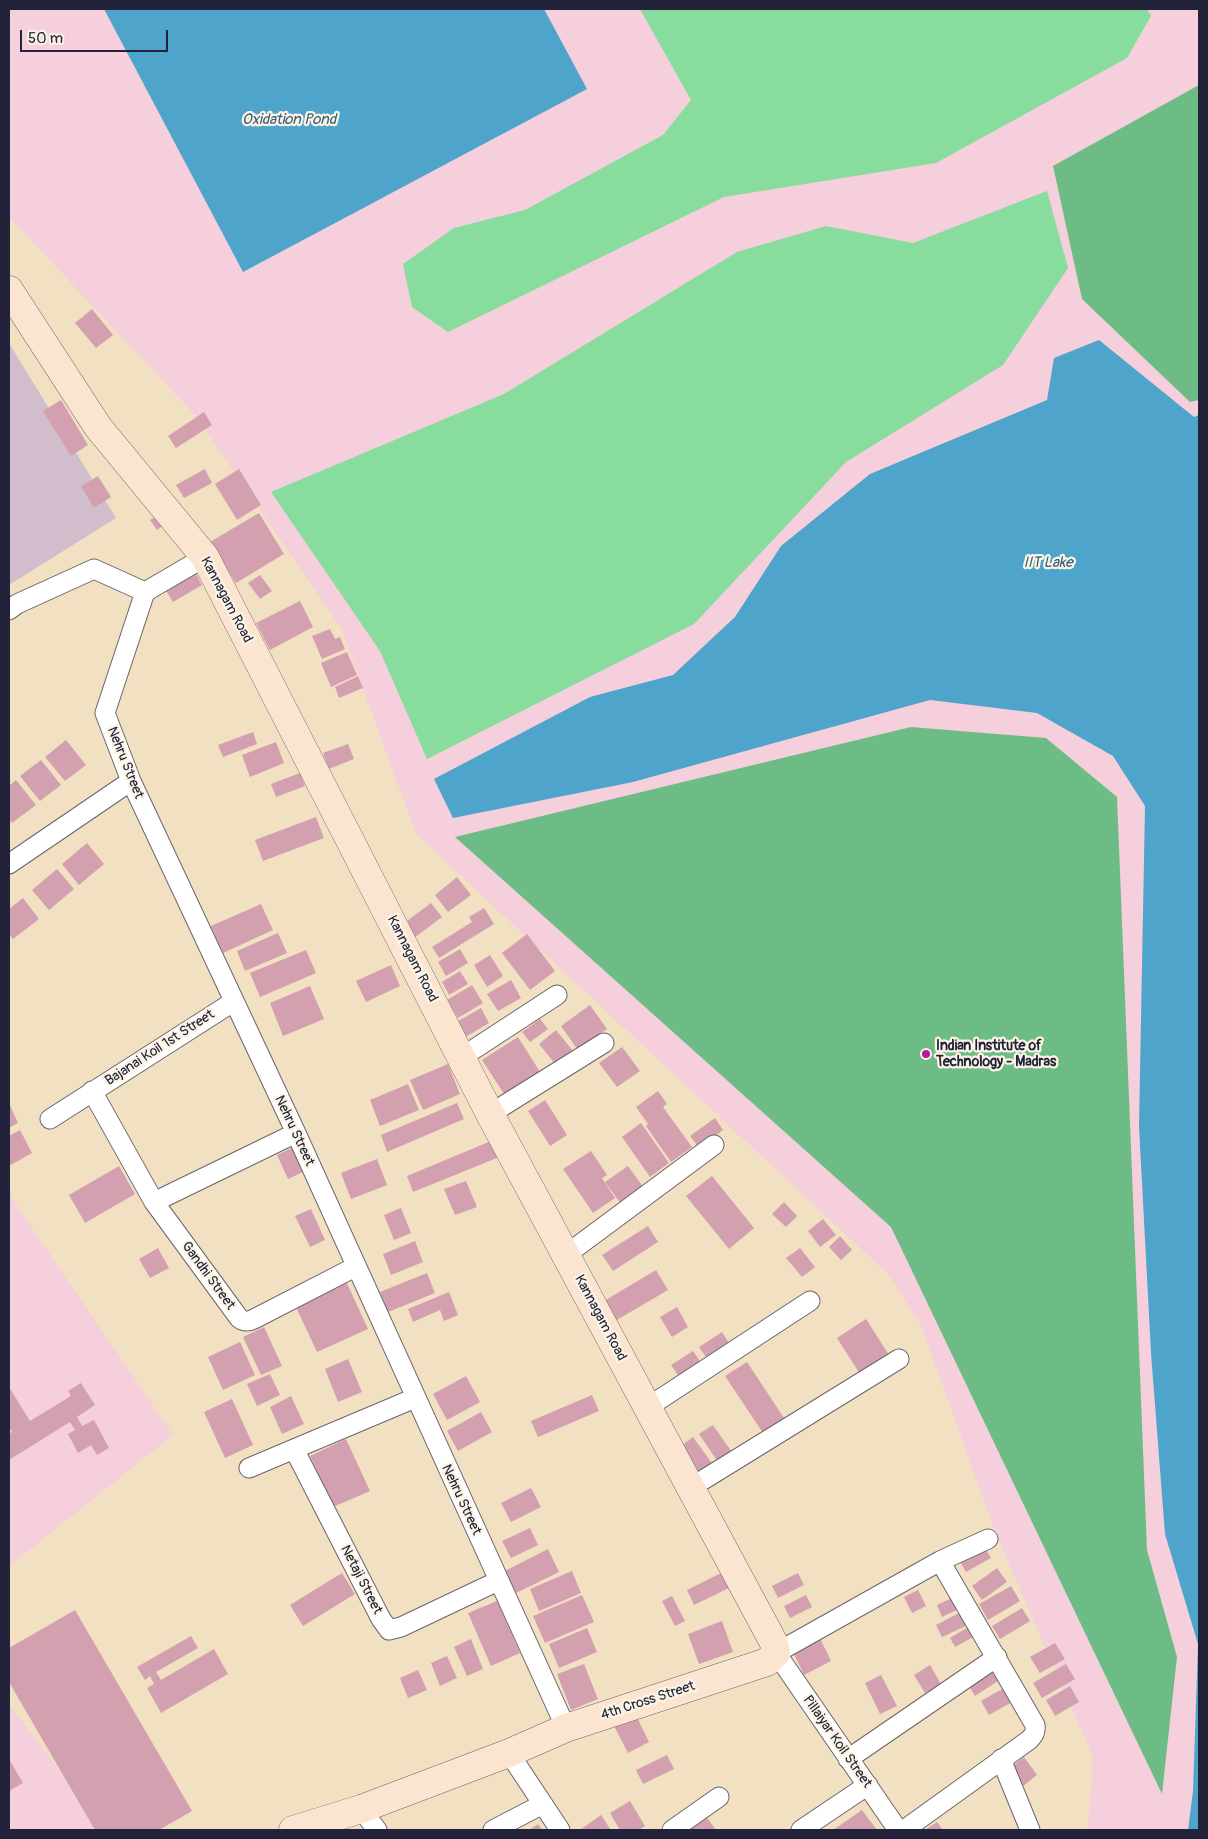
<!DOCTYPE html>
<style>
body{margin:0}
#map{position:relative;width:1208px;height:1839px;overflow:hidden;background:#f2e0c2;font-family:Pangolin,sans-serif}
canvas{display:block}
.frame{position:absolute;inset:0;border:10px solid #22223b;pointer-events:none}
.scale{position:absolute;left:20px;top:30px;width:148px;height:22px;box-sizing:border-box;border:2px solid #22223b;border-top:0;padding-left:6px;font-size:15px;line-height:18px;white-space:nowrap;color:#22223b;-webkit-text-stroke:4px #fcf5e5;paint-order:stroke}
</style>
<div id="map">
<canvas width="1208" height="1839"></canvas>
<div class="frame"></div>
<div class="scale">50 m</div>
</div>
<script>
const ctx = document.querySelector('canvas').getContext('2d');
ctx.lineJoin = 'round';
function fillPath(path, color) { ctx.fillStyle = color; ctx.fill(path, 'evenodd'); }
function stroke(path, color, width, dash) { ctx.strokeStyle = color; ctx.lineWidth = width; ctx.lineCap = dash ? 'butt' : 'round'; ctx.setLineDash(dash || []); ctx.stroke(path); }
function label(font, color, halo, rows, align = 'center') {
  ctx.font = font + ' Pangolin,sans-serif'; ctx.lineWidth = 4.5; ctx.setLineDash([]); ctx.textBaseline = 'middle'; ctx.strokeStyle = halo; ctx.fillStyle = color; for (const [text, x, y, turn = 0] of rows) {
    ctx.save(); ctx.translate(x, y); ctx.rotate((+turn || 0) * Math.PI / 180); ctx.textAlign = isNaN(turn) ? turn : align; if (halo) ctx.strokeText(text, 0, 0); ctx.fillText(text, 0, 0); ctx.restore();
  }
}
fillPath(new Path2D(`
 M 9,9 L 1199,9 L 1199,1830 L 1088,1830 L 1093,1757 L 995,1532 L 922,1327 L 888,1274 L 416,834 L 341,628 L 196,416 L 9,217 Z
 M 9,1194 L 173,1435 L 9,1566 Z
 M 9,1704 L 105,1830 L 9,1830 Z`), '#f5cfdb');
fillPath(new Path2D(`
 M 9,343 L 116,518 L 9,585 Z`), '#d1bdcc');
fillPath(new Path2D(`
 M 640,9 L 1147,9 L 1151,16 L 1127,58 L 936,163 L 724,197 L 448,332 L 412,307 L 403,264 L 454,228 L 525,210 L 663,135 L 691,100 Z
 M 1047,191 L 1068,268 L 1003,365 L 846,462 L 694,624 L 427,759 L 380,651 L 271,492 L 504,394 L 737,252 L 826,226 L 913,243 Z`), '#87dc9e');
fillPath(new Path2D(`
 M 1199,85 L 1199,400 L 1190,402 L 1082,299 L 1053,166 Z
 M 911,727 L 1046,738 L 1117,797 L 1147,1550 L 1177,1657 L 1162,1794 L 891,1227 L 455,837 Z`), '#6dbc85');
fillPath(new Path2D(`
 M 104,9 L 544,9 L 587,89 L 243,272 Z
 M 1099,340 L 1194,417 L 1199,415 L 1199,1830 L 1188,1830 L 1193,1791 L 1198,1644 L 1165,1534 L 1151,1353 L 1139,1126 L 1145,806 L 1113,756 L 1037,713 L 930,700 L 633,782 L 453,818 L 434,779 L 590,697 L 673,675 L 735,617 L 781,546 L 870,474 L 1047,400 L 1054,358 Z`), '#4ea4ca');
fillPath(new Path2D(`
 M 92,309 L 113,335 L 96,348 L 75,323 Z
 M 61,400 L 88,445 L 71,456 L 43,411 Z
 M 204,412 L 212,425 L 176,448 L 168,436 Z
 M 205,469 L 212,483 L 184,498 L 176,485 Z
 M 239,469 L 261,505 L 237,520 L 215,484 Z
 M 98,476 L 111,497 L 94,508 L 81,486 Z
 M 165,510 L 172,519 L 157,530 L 150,520 Z
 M 259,513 L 284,554 L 236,583 L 210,542 Z
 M 195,572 L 202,585 L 173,602 L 165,589 Z
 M 260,575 L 272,591 L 260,599 L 248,583 Z
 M 300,601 L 313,627 L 270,650 L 256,623 Z
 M 330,629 L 335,639 L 340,637 L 345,649 L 322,659 L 312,636 Z
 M 347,652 L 357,675 L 331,687 L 321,663 Z
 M 358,676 L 363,688 L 339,698 L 335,687 Z
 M 253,732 L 257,744 L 223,757 L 218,745 Z
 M 66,740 L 86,765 L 65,781 L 45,757 Z
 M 276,742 L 284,763 L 250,777 L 242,755 Z
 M 348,744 L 354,759 L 329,769 L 323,753 Z
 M 41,760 L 61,785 L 40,801 L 20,776 Z
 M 300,773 L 305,786 L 276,797 L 271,784 Z
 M 16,780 L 36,805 L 12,823 L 9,819 L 9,786 Z
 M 316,817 L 324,838 L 263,861 L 255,840 Z
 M 87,843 L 104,864 L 79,885 L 62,864 Z
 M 57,869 L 74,889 L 49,910 L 32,890 Z
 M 457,877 L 471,895 L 448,912 L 435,895 Z
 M 23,898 L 39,919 L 13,939 L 9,934 L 9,909 Z
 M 431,903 L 442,917 L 414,938 L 403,924 Z
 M 261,904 L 273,930 L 223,953 L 211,926 Z
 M 484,908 L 494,924 L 439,958 L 432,947 L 472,922 L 469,917 Z
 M 278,933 L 287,953 L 245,971 L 237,951 Z
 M 527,934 L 555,971 L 530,990 L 502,953 Z
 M 460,949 L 468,963 L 446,976 L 438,962 Z
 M 306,950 L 316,973 L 260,997 L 250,973 Z
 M 490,955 L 503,976 L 487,987 L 474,965 Z
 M 391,965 L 400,986 L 366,1002 L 356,981 Z
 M 460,971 L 468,984 L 449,995 L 442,982 Z
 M 511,980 L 521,998 L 498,1011 L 487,994 Z
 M 472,985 L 483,1003 L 458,1018 L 447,1000 Z
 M 310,986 L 324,1019 L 283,1036 L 270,1003 Z
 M 590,1005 L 607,1029 L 578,1050 L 561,1026 Z
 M 481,1008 L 489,1023 L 462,1039 L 453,1024 Z
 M 540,1019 L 548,1029 L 530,1042 L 522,1032 Z
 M 556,1030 L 573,1051 L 556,1065 L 539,1044 Z
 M 518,1037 L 542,1075 L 506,1097 L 482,1060 Z
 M 622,1047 L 640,1071 L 617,1087 L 599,1063 Z
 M 448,1064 L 460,1094 L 423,1110 L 410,1080 Z
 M 408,1084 L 419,1110 L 380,1126 L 370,1100 Z
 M 658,1091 L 667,1104 L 663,1107 L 692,1147 L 671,1162 L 646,1126 L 648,1124 L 636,1107 Z
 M 545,1100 L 567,1135 L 550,1146 L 528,1111 Z
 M 9,1103 L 18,1123 L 9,1128 Z
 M 457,1103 L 464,1119 L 387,1152 L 381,1135 Z
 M 715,1118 L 723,1130 L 699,1148 L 690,1136 Z
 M 641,1123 L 669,1163 L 650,1177 L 622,1137 Z
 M 20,1130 L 32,1153 L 9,1166 L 9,1136 Z
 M 491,1141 L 497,1158 L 413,1192 L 407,1176 Z
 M 296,1146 L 307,1170 L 288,1179 L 277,1155 Z
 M 591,1151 L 607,1175 L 602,1178 L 615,1198 L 593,1213 L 563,1169 Z
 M 377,1159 L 387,1185 L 351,1199 L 341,1173 Z
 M 119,1166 L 135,1194 L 85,1223 L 69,1195 Z
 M 628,1166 L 644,1188 L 621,1204 L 605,1182 Z
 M 712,1176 L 754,1228 L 729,1249 L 686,1196 Z
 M 466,1181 L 477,1207 L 455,1215 L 444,1189 Z
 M 784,1202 L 797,1216 L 786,1227 L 772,1214 Z
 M 401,1208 L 411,1233 L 394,1240 L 384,1215 Z
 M 311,1209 L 325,1240 L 310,1247 L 295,1216 Z
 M 823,1219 L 836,1235 L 820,1247 L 808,1231 Z
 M 648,1226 L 658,1242 L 613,1271 L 602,1255 Z
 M 840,1236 L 852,1250 L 841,1260 L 829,1247 Z
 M 415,1241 L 423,1262 L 391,1275 L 383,1254 Z
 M 158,1248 L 169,1268 L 150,1278 L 139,1259 Z
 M 800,1248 L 815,1267 L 802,1277 L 786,1258 Z
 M 656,1270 L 668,1290 L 615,1321 L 604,1301 Z
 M 427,1273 L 435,1293 L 388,1312 L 380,1292 Z
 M 346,1281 L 368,1329 L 317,1352 L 295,1305 Z
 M 449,1292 L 458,1315 L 444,1321 L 440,1310 L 413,1322 L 408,1309 Z
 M 677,1307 L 688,1327 L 672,1337 L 660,1317 Z
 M 866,1319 L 889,1355 L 860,1374 L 837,1338 Z
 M 264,1327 L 282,1366 L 261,1375 L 243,1337 Z
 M 722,1332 L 732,1348 L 710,1363 L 699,1347 Z
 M 240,1342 L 255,1375 L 223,1390 L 208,1357 Z
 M 693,1351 L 704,1367 L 682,1381 L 671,1365 Z
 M 348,1359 L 362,1392 L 338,1402 L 325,1369 Z
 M 747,1362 L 784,1418 L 763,1433 L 725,1376 Z
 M 270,1374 L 280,1395 L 257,1406 L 247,1384 Z
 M 466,1376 L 480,1402 L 447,1420 L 433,1394 Z
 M 81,1383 L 95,1405 L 77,1417 L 82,1426 L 94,1420 L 109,1448 L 97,1455 L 91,1445 L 78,1453 L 68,1434 L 75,1430 L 70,1422 L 9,1460 L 9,1434 L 12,1432 L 9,1427 L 9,1387 L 30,1421 L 71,1396 L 68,1391 Z
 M 592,1395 L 599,1411 L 538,1437 L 531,1421 Z
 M 291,1396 L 304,1424 L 282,1434 L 270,1407 Z
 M 232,1399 L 253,1445 L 225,1458 L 204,1412 Z
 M 481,1412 L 492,1432 L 458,1451 L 447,1431 Z
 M 713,1425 L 734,1455 L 720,1465 L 699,1434 Z
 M 693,1437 L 714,1466 L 701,1475 L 681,1446 Z
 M 346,1439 L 370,1491 L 333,1507 L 310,1456 Z
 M 531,1488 L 541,1507 L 511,1522 L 501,1503 Z
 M 530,1528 L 538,1545 L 511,1558 L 502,1541 Z
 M 984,1546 L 991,1558 L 966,1572 L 959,1560 Z
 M 548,1549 L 559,1572 L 516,1593 L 505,1571 Z
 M 997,1568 L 1007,1582 L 982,1600 L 972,1586 Z
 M 572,1571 L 581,1593 L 539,1611 L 530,1589 Z
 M 342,1573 L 355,1594 L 303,1626 L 290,1605 Z
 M 721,1573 L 729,1588 L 694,1605 L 687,1590 Z
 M 798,1573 L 804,1585 L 778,1598 L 772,1586 Z
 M 1011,1586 L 1020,1601 L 988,1620 L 979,1604 Z
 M 918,1590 L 926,1606 L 912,1613 L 904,1597 Z
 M 582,1595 L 594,1622 L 545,1643 L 533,1616 Z
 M 806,1595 L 812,1607 L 790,1618 L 784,1606 Z
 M 958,1595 L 963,1607 L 942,1617 L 937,1605 Z
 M 672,1596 L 685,1621 L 675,1626 L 662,1601 Z
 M 497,1601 L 520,1653 L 491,1666 L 468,1613 Z
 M 1022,1608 L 1030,1621 L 1000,1639 L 992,1626 Z
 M 75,1610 L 192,1811 L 159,1830 L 95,1830 L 9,1682 L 9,1648 Z
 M 963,1611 L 970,1624 L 942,1637 L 936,1625 Z
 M 722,1621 L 733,1652 L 699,1664 L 688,1634 Z
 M 970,1626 L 975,1636 L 955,1647 L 950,1638 Z
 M 587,1628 L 597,1652 L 559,1668 L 549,1644 Z
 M 191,1636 L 198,1648 L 156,1672 L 161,1680 L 214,1649 L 228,1674 L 161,1713 L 147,1688 L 154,1684 L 150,1676 L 145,1680 L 137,1667 Z
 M 819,1636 L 831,1661 L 804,1675 L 792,1650 Z
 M 471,1639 L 483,1669 L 467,1676 L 454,1647 Z
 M 1055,1643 L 1065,1659 L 1040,1673 L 1030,1657 Z
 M 447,1656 L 457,1678 L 440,1686 L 431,1663 Z
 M 584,1664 L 598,1699 L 571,1710 L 557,1674 Z
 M 1066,1664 L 1075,1679 L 1042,1698 L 1033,1683 Z
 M 930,1665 L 941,1684 L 925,1693 L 914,1675 Z
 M 988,1665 L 998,1681 L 975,1696 L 965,1680 Z
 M 418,1670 L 427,1690 L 408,1698 L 400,1678 Z
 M 881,1675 L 897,1706 L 880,1714 L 865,1683 Z
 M 1070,1686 L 1079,1702 L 1055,1716 L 1046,1700 Z
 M 1004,1688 L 1012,1702 L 989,1715 L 981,1701 Z
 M 633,1709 L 649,1742 L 628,1753 L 611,1720 Z
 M 667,1755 L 674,1769 L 643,1784 L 636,1770 Z
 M 1024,1757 L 1037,1775 L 1023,1786 L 1010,1768 Z
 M 9,1759 L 23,1783 L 9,1791 Z
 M 630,1801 L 645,1826 L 639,1830 L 620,1830 L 610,1813 Z
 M 862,1810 L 877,1830 L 833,1830 Z
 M 601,1815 L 611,1830 L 580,1830 Z
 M 705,1815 L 716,1830 L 683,1830 Z
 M 937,1822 L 943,1830 L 925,1830 Z
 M 538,1824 L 542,1830 L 529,1830 Z`), '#d3a0b0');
const street = new Path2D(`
 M 205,557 L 145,592 L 105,713 L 131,781 L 296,1133 L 566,1728
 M 9,610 L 17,604 L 94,569 L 145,592
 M 9,864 L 131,781
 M 462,1057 L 557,995
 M 92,1091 L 154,1202 L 239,1318 C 244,1322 248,1322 254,1319 L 355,1267
 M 490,1114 L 604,1043
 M 50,1119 L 233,1002
 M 154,1202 L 296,1133
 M 567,1254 L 714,1145
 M 648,1407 L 810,1301
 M 294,1449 L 381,1619 L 389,1630 L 401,1627 L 498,1581
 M 249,1468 L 415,1398
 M 690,1488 L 899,1359
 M 509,1753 L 560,1830
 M 848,1759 L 997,1657
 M 1001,1759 L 1030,1830
 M 361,1809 L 377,1830
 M 493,1830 L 543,1804
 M 672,1830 L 719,1797
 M 801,1830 L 868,1785
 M 898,1830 L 776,1653 L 940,1561 L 988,1539
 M 904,1830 L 1029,1740 C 1034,1735 1036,1732 1035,1725 L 940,1561`);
const secondary = new Path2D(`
 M 9,290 L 98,427 L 205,557 L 490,1114 L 774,1643 L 776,1653 L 767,1662 L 566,1728 L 509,1753 L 361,1809 L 293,1830`);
stroke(street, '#6b646a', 21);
stroke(secondary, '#6b646a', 29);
stroke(street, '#fff', 19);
stroke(secondary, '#fce5d0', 28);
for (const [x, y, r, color] of [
 [926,1054,5,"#b5179e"]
]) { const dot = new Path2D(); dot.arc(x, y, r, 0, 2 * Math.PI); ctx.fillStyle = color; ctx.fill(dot); stroke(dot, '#fcf5e5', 2); }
label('14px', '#22223b', '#fcf5e5', [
 ["Kannagam Road",226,600,62],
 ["Nehru Street",125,763,68],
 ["Kannagam Road",412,959,63],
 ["Bajanai Koil 1st Street",160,1048,-33],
 ["Nehru Street",294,1131,65],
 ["Gandhi Street",208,1276,54],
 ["Kannagam Road",600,1318,62],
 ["Nehru Street",461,1500,65],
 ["Netaji Street",361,1580,63],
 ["4th Cross Street",648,1701,-18],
 ["Pillaiyar Koil Street",837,1742,55]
]);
label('bold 14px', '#22223b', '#fcf5e5', [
 ["Indian Institute of",936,1046],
 ["Technology - Madras",936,1062]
], 'left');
label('italic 15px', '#365c7b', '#fcf5e5', [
 ["Oxidation Pond",289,120],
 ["IIT Lake",1048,563]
]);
</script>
